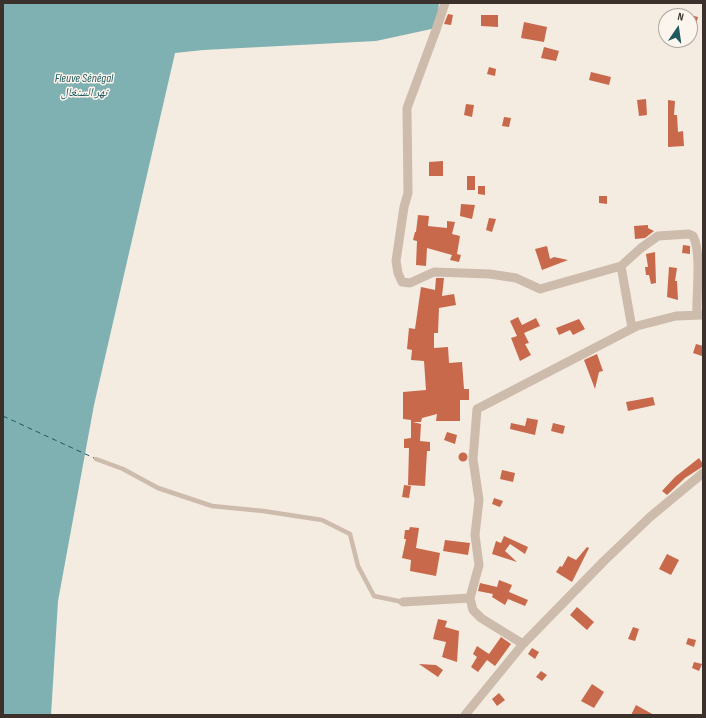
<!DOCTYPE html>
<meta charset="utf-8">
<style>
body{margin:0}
#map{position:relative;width:706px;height:718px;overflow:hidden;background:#f4ebe1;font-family:"Sofia Sans Condensed",sans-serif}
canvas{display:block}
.frame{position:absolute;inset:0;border:4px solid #3b302b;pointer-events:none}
.north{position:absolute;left:658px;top:8px;width:40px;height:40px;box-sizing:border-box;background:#fbf5ee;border:1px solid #aea6a0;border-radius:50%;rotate:13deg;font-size:11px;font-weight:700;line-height:16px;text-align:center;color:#3b302b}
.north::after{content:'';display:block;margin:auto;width:14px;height:18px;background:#1f5a5e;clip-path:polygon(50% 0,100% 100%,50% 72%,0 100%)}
</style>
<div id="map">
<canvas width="706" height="718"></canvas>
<div class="frame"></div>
<div class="north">N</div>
</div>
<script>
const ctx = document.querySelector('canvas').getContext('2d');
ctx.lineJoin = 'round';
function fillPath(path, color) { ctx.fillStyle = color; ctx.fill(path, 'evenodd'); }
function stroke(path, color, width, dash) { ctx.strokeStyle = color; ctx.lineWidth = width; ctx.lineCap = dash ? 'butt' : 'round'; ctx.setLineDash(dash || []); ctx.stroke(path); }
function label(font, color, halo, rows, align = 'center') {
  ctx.font = font + ' "Sofia Sans Condensed","Noto Naskh Arabic",sans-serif'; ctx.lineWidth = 3; ctx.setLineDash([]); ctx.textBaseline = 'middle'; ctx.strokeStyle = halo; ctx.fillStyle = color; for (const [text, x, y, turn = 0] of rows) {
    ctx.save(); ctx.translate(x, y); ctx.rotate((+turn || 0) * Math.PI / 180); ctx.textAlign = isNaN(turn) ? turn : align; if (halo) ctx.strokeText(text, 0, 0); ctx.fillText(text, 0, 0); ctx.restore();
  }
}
fillPath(new Path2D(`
 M 3,3 L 439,3 L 436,28 L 376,41 L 203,50 L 175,53 L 94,405 L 58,601 L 51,715 L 3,715 Z`), '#7fb0b2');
stroke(new Path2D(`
 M 3,416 L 94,458`), '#1f5a5e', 1, [5, 4]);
fillPath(new Path2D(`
 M 448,14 L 453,15 L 451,25 L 444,24 Z
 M 481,15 L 498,15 L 498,27 L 481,26 Z
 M 690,15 L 698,17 L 693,36 L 690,36 Z
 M 524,22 L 547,27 L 544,42 L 521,38 Z
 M 544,47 L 559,51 L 556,61 L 541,58 Z
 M 489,67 L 496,69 L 495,76 L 487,74 Z
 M 591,72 L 611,77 L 609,85 L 589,80 Z
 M 646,99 L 647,115 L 639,116 L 637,100 Z
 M 668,100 L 675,101 L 674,115 L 677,115 L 678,132 L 683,131 L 684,146 L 668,147 Z
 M 466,104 L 474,105 L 472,117 L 464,115 Z
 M 504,117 L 511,118 L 509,127 L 502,126 Z
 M 443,161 L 443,176 L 429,176 L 429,162 Z
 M 467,176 L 475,176 L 475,190 L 467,190 Z
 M 478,186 L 485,186 L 485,195 L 478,194 Z
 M 599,196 L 607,196 L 607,204 L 599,203 Z
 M 461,204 L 475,205 L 472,219 L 460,216 Z
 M 418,215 L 429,216 L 428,226 L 447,228 L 447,221 L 455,222 L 452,234 L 460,236 L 457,254 L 461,255 L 459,262 L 450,260 L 452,255 L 427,248 L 426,266 L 416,265 L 417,241 L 413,240 L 415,232 L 416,232 Z
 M 489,218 L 496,219 L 492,232 L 486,230 Z
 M 648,225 L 648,228 L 654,231 L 645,238 L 635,239 L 634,226 Z
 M 683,245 L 690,246 L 690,254 L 682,253 Z
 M 547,246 L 550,259 L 554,257 L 568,260 L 542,270 L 535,249 Z
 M 655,252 L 656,283 L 651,284 L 649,275 L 646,275 L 645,267 L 648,267 L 646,254 Z
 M 669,267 L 677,268 L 675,281 L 677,281 L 678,300 L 667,297 Z
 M 436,278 L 444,278 L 442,296 L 454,294 L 456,305 L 439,308 L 438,333 L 434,333 L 434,348 L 448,347 L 449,363 L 462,362 L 464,389 L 469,389 L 469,400 L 460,400 L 460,421 L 436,421 L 437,414 L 422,418 L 421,422 L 413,422 L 421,424 L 420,441 L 430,442 L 430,451 L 427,451 L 425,486 L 408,485 L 409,448 L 404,448 L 404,439 L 411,438 L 411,420 L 403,419 L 403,392 L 426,390 L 424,361 L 411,360 L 412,350 L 407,349 L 409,328 L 415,329 L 421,287 L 435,290 Z
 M 518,317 L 522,325 L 536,318 L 540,326 L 524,333 L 529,343 L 525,344 L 531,355 L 520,361 L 511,338 L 517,336 L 510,321 Z
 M 579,319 L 585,329 L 573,335 L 570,330 L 559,335 L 556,328 Z
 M 696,344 L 703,346 L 702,356 L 693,353 Z
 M 597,354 L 603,371 L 599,372 L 595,389 L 584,360 Z
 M 653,397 L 655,405 L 628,411 L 626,402 Z
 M 527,418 L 538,420 L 535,435 L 510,429 L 511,423 L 525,426 Z
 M 553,423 L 565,426 L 563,434 L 551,431 Z
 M 447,432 L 457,435 L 455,444 L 444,440 Z
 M458.5 457a4.5 4.5 0 1 1 9 0a4.5 4.5 0 1 1-9 0Z
 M 699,458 L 703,464 L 702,467 L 685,478 L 667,495 L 662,491 L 675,477 Z
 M 502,470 L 515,473 L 513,482 L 500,479 Z
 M 404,485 L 411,486 L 409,498 L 402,497 Z
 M 494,498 L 503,501 L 500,507 L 492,504 Z
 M 410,527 L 419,528 L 416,548 L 440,553 L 436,576 L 410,571 L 411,560 L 402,558 L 406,539 L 404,539 L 405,530 L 409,530 Z
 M 504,536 L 528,547 L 525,554 L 510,544 L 505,551 L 517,562 L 492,554 L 496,541 L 501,543 Z
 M 445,540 L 470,543 L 468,555 L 443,551 Z
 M 587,547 L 589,548 L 572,582 L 556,572 L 560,566 L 562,567 L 568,556 L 576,560 Z
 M 667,554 L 679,560 L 671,575 L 659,569 Z
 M 499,580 L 512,585 L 509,592 L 528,600 L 525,606 L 508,599 L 505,605 L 492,597 L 493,594 L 478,591 L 480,583 L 497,587 Z
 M 577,607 L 594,622 L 587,630 L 570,615 Z
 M 438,619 L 447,621 L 445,627 L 459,631 L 457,662 L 442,657 L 446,642 L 433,639 Z
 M 633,627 L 639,629 L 635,641 L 628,639 Z
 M 501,637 L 511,644 L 495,666 L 487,660 L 478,672 L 471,667 L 477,657 L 473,654 L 477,646 L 489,654 Z
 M 688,638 L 696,640 L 694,647 L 686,644 Z
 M 532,648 L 539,652 L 535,659 L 528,654 Z
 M 694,662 L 702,664 L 699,671 L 692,668 Z
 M 419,664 L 436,665 L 443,670 L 438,677 Z
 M 541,671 L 547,675 L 542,681 L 536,677 Z
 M 592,684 L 604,692 L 594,708 L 581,701 Z
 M 499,693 L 505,700 L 497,706 L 492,699 Z
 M 636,705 L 654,715 L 631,715 Z`), '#c8694b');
stroke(new Path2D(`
 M 96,459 L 123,469 L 158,488 L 212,506 L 263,511 L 322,520 L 350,534 L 358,566 L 374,596 L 403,602`), '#cdbbac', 4.5);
stroke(new Path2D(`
 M 445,3 L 436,30 L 407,108 L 408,193 L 404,207 L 396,261 L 398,273 L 402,282 L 410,283 L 434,272 L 490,274 L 516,278 L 540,289 L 621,266 L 641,248 L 658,236 L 689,234 L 693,236 C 702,252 696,295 697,315
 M 621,266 L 632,328
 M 403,602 L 470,598
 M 523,644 L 481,618 L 473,610 L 470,598 L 479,565 L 475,535 L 479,500 L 473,459 L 477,409 L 637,326 L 676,316 L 702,315
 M 465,715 L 523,644 L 604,561 L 650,517 L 703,473`), '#cdbbac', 9);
label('italic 12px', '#1f5a5e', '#fbf5ee', [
 ["Fleuve Sénégal",84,79],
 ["نهر السنغال",84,93]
]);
</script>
